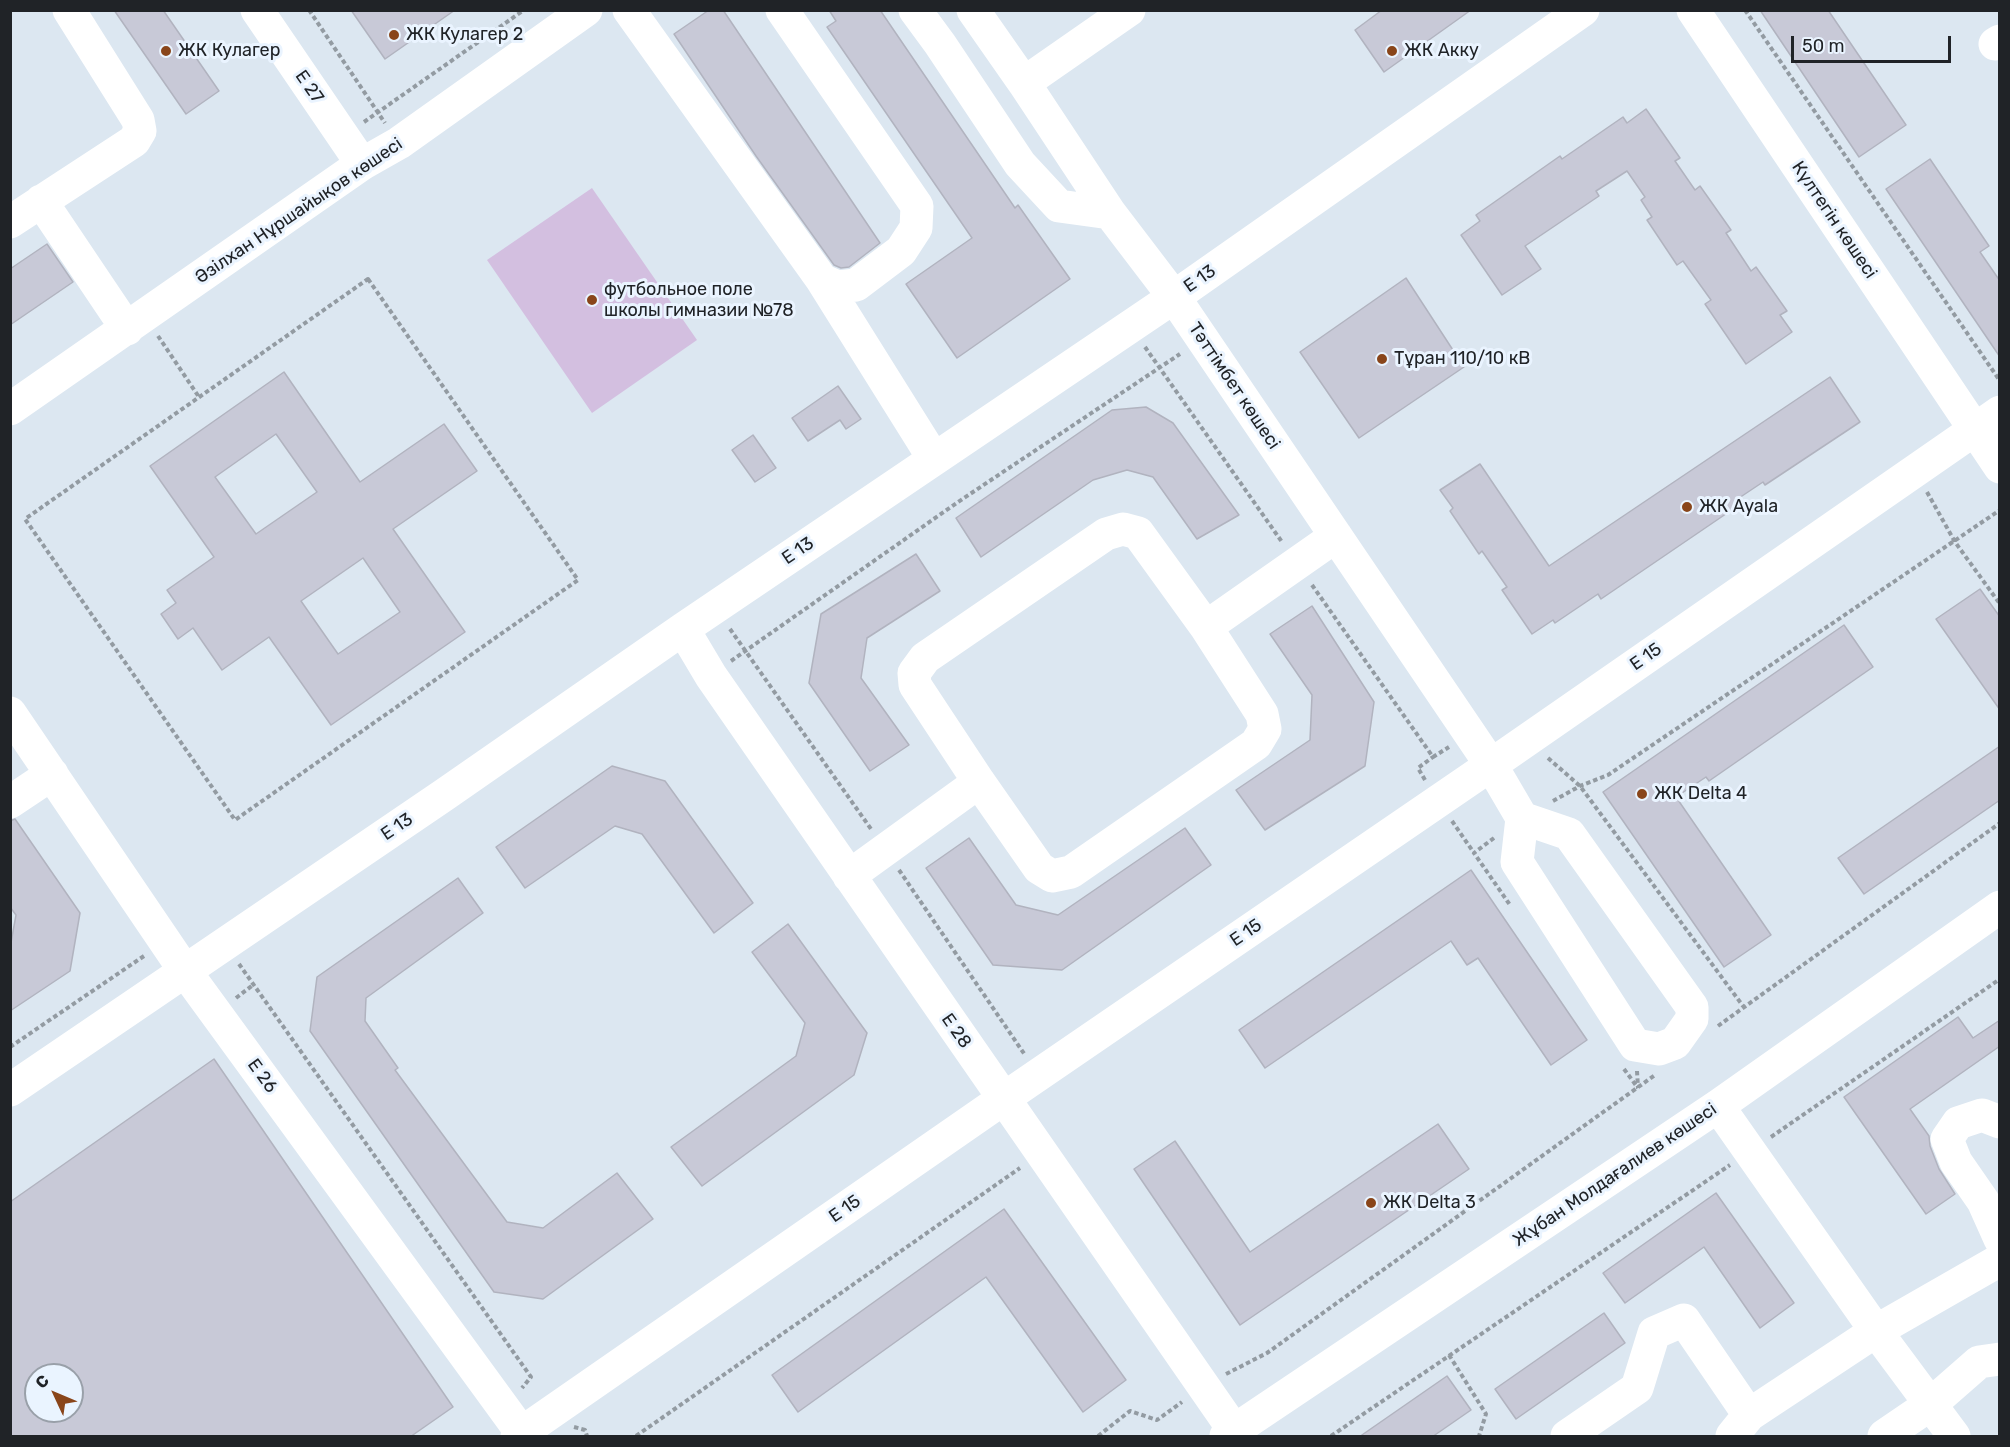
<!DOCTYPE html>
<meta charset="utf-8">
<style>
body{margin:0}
#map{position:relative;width:2010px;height:1447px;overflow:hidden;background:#dce7f1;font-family:Rubik,sans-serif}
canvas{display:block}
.frame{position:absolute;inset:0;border:12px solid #202327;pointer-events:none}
.north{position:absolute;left:24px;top:1363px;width:60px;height:60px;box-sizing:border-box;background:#eaf4ff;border:2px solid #99a0a9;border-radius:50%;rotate:314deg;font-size:16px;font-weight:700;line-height:24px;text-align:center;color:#202327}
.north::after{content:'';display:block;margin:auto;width:21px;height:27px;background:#89451a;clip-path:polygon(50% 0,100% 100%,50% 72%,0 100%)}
.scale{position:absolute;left:1791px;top:36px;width:160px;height:27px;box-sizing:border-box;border:3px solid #202327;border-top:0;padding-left:8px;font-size:18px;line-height:21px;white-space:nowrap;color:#202327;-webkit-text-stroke:4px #eaf4ff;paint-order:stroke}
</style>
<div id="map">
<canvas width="2010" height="1447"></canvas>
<div class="frame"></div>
<div class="north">С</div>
<div class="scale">50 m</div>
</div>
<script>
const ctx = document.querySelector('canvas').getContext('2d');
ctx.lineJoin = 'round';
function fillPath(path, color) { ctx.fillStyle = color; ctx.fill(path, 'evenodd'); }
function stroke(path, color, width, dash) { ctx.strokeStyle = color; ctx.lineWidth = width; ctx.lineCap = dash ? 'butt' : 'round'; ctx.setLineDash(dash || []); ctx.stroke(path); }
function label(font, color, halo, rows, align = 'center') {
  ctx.font = font + ' Rubik,sans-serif'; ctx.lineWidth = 6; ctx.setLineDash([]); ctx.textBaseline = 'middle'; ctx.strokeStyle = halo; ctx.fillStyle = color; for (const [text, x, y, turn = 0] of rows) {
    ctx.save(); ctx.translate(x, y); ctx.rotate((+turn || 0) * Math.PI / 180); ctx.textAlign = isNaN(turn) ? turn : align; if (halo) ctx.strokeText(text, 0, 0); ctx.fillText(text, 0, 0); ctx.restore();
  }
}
fillPath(new Path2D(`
 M 592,188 L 697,340 L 592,413 L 487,260 Z`), '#d3bfe0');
const building = new Path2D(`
 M 114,10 L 163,10 L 219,91 L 186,114 Z
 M 351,10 L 455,10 L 385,59 Z
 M 709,10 L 723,10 L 880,243 L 849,267 L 841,268 L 834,265 L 756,156 L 674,34 Z
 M 829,10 L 880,10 L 1015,208 L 1018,205 L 1070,279 L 957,358 L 906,284 L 972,238 L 827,27 L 836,21 Z
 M 1382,10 L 1471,10 L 1384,72 L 1355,30 Z
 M 1760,10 L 1828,10 L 1906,125 L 1859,157 Z
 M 1646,109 L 1680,158 L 1675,161 L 1695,190 L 1700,186 L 1731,230 L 1726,233 L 1751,271 L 1756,267 L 1787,311 L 1780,315 L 1792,332 L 1746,364 L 1705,304 L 1711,300 L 1683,261 L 1677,265 L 1647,220 L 1652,217 L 1641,200 L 1645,197 L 1627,171 L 1596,191 L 1599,196 L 1525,246 L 1541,269 L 1502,295 L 1461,235 L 1480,221 L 1476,215 L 1560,156 L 1562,159 L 1623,117 L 1627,123 Z
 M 1930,159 L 1989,246 L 1980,252 L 2000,281 L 2000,357 L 1886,189 Z
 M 47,244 L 73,282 L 10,325 L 10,269 Z
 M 1406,278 L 1464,367 L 1359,438 L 1300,352 Z
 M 284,372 L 360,482 L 444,424 L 477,471 L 393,529 L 465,632 L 331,725 L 269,637 L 222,670 L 193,628 L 178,639 L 161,614 L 176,603 L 167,590 L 214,557 L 150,466 ZM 276,434 L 317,492 L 256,534 L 215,477 ZM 363,558 L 400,612 L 338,654 L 301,601 Z
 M 1830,377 L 1860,422 L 1765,485 L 1763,482 L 1736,500 L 1739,505 L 1601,599 L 1598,594 L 1555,623 L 1553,620 L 1532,634 L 1502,590 L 1507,587 L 1482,551 L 1479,554 L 1450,511 L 1453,508 L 1440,490 L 1480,464 L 1549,566 Z
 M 838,386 L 861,419 L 846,429 L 840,420 L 808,441 L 792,418 Z
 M 1146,407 L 1173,423 L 1239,515 L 1197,539 L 1153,477 L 1127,470 L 1093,480 L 981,557 L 956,518 L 1112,410 Z
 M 753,435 L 776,468 L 755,482 L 732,450 Z
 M 916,554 L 940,591 L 867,638 L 861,678 L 909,745 L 870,771 L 809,683 L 821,614 Z
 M 1980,589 L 2000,617 L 2000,710 L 1936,619 Z
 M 1312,606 L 1374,702 L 1365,766 L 1265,830 L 1236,790 L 1310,740 L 1312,695 L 1270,634 Z
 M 1844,625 L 1873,667 L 1709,781 L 1706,777 L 1676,797 L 1771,935 L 1724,967 L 1603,792 Z
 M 2000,746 L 2000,800 L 1864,894 L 1838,858 Z
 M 612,766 L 665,781 L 753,903 L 714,933 L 642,834 L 615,826 L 525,888 L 496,847 Z
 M 15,819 L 80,913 L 70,971 L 10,1011 L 10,948 L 16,915 L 10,907 L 10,821 Z
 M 1185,828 L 1211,865 L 1062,970 L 993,965 L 926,868 L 969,838 L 1016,905 L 1058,915 Z
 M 1471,870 L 1587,1040 L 1551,1065 L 1478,958 L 1467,965 L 1451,941 L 1265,1068 L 1239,1030 Z
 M 458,878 L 483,913 L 366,998 L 365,1021 L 398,1068 L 395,1070 L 507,1222 L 543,1228 L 617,1173 L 653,1219 L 543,1299 L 494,1292 L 310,1031 L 317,977 Z
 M 788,924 L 867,1033 L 854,1075 L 702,1186 L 671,1147 L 796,1056 L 805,1023 L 752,952 Z
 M 1958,1017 L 1973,1038 L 2000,1020 L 2000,1046 L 1910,1109 L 1929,1136 L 1930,1146 L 1939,1169 L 1955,1194 L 1926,1214 L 1844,1097 Z
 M 214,1059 L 453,1407 L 410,1437 L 10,1437 L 10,1202 ZM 36,1375 L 72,1375 L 72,1411 L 36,1411 Z
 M 1438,1124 L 1469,1169 L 1240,1325 L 1134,1169 L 1175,1141 L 1250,1252 Z
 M 1716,1193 L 1794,1303 L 1760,1328 L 1704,1247 L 1625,1303 L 1603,1273 Z
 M 1004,1209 L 1126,1380 L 1083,1412 L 986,1277 L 798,1412 L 772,1375 Z
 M 1604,1313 L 1625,1343 L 1516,1419 L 1495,1389 Z
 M 1447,1376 L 1471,1410 L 1432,1437 L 1359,1437 Z`);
fillPath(building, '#c8c9d7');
stroke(building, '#b1b3bf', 1.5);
stroke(new Path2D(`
 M 309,10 L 385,123
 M 1745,10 L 2000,381
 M 364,122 L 524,10
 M 368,279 L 578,580 L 235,820 L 25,519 Z
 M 158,336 L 199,397
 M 1145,347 L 1282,542
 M 1927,492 L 1955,542 L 2000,604
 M 1312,585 L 1433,757 L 1449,747
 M 730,629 L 871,829
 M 731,661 L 958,502 L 1180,354
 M 1548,758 L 1580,786 L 1743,1006
 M 1425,780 L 1418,768 L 1433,757
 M 1553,801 L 1580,786 L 1608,775 L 2000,510
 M 1452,821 L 1474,853
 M 1494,838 L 1474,853 L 1510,905
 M 899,870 L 1025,1055
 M 239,964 L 531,1377 L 522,1388
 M 236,998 L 253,985
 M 1718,1026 L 2000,823
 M 10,1047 L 144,956
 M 1624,1069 L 1638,1088
 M 1637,1071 L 1638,1088
 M 1771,1137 L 2000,979
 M 1449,1355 L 1486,1414 L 1479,1436
 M 1226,1374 L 1267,1353 L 1655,1075
 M 574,1427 L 585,1430 L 587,1436
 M 636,1436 L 1020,1168
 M 1098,1436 L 1130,1411 L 1157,1420 L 1182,1402
 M 1331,1436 L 1730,1165`), '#939ba2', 4, [4.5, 3]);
stroke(new Path2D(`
 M 257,10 L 362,164
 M 629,10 L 822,280 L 838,287 L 856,285 L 901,251 L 916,228 L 917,206 L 782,10
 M 915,10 L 940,44 L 1020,164 L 1059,206 L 1110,213
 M 973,10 L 1024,83 L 1110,213 L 1174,297 L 1491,765 L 1522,818 L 1517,862 L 1635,1045 L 1659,1049 L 1675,1043 L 1692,1019 L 1692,1007 L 1569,834 L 1522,818
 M 1693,10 L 2000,467
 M 1995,44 L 2000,41
 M 1024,83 L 1129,10
 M 41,201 L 127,329
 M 10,222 L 134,141 L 140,131 L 138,120 L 69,10
 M 822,280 L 934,459
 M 10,409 L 362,164 L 399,143 L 586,10
 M 1123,529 L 1138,533 L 1206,627 L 1262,714 L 1265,729 L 1256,744 L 1071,872 L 1052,876 L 1039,868 L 979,782 L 915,685 L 914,673 L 925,658 L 1106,534 Z
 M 1206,627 L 1336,536
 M 683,629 L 711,676 L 1238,1436
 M 10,713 L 185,971 L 524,1436
 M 10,802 L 52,774
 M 849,876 L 979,782
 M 10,1090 L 444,795 L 683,629 L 1174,297 L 1583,10
 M 1718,1106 L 1876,1331 L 1749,1415 L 1732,1436
 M 2000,1122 L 1982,1115 L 1958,1123 L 1947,1139 L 1956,1162 L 1983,1201 L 2000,1239
 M 517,1436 L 1003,1099 L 1491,765 L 2000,412
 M 1226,1436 L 1718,1106 L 2000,907
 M 1567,1436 L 1637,1388 L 1654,1333 L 1684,1320 L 1749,1415
 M 1884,1436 L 1931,1404 L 1979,1362 L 2000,1359
 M 1954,1436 L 1876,1331 L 2000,1260`), '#fff', 33);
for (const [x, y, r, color] of [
 [394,35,6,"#89451a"],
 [166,51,6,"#89451a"],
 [1392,51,6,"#89451a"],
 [592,300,6,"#89451a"],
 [1382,359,6,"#89451a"],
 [1687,507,6,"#89451a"],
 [1642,794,6,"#89451a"],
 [1371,1203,6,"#89451a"]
]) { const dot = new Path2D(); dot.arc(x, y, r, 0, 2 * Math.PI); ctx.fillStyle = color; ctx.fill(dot); stroke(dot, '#eaf4ff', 2); }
label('18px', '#202327', '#eaf4ff', [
 ["ЖК Кулагер 2",406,35],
 ["ЖК Кулагер",178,51],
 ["ЖК Акку",1404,51],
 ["футбольное поле",604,290],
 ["школы гимназии №78",604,311],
 ["Тұран 110/10 кВ",1394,359],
 ["ЖК Ayala",1699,507],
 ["ЖК Delta 4",1654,794],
 ["ЖК Delta 3",1383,1203]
], 'left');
label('18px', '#202327', '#eaf4ff', [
 ["E 27",309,87,55],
 ["Әзілхан Нұршайықов көшесі",299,211,-34],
 ["Күлтегін көшесі",1834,220,56],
 ["E 13",1200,279,-35],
 ["Тәттімбет көшесі",1234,386,56],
 ["E 13",798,551,-34],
 ["E 15",1646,657,-35],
 ["E 13",397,827,-34],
 ["E 15",1246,933,-34],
 ["E 28",956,1031,55],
 ["E 26",262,1076,54],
 ["Жұбан Молдағалиев көшесі",1615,1175,-34],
 ["E 15",845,1209,-35]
]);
</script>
